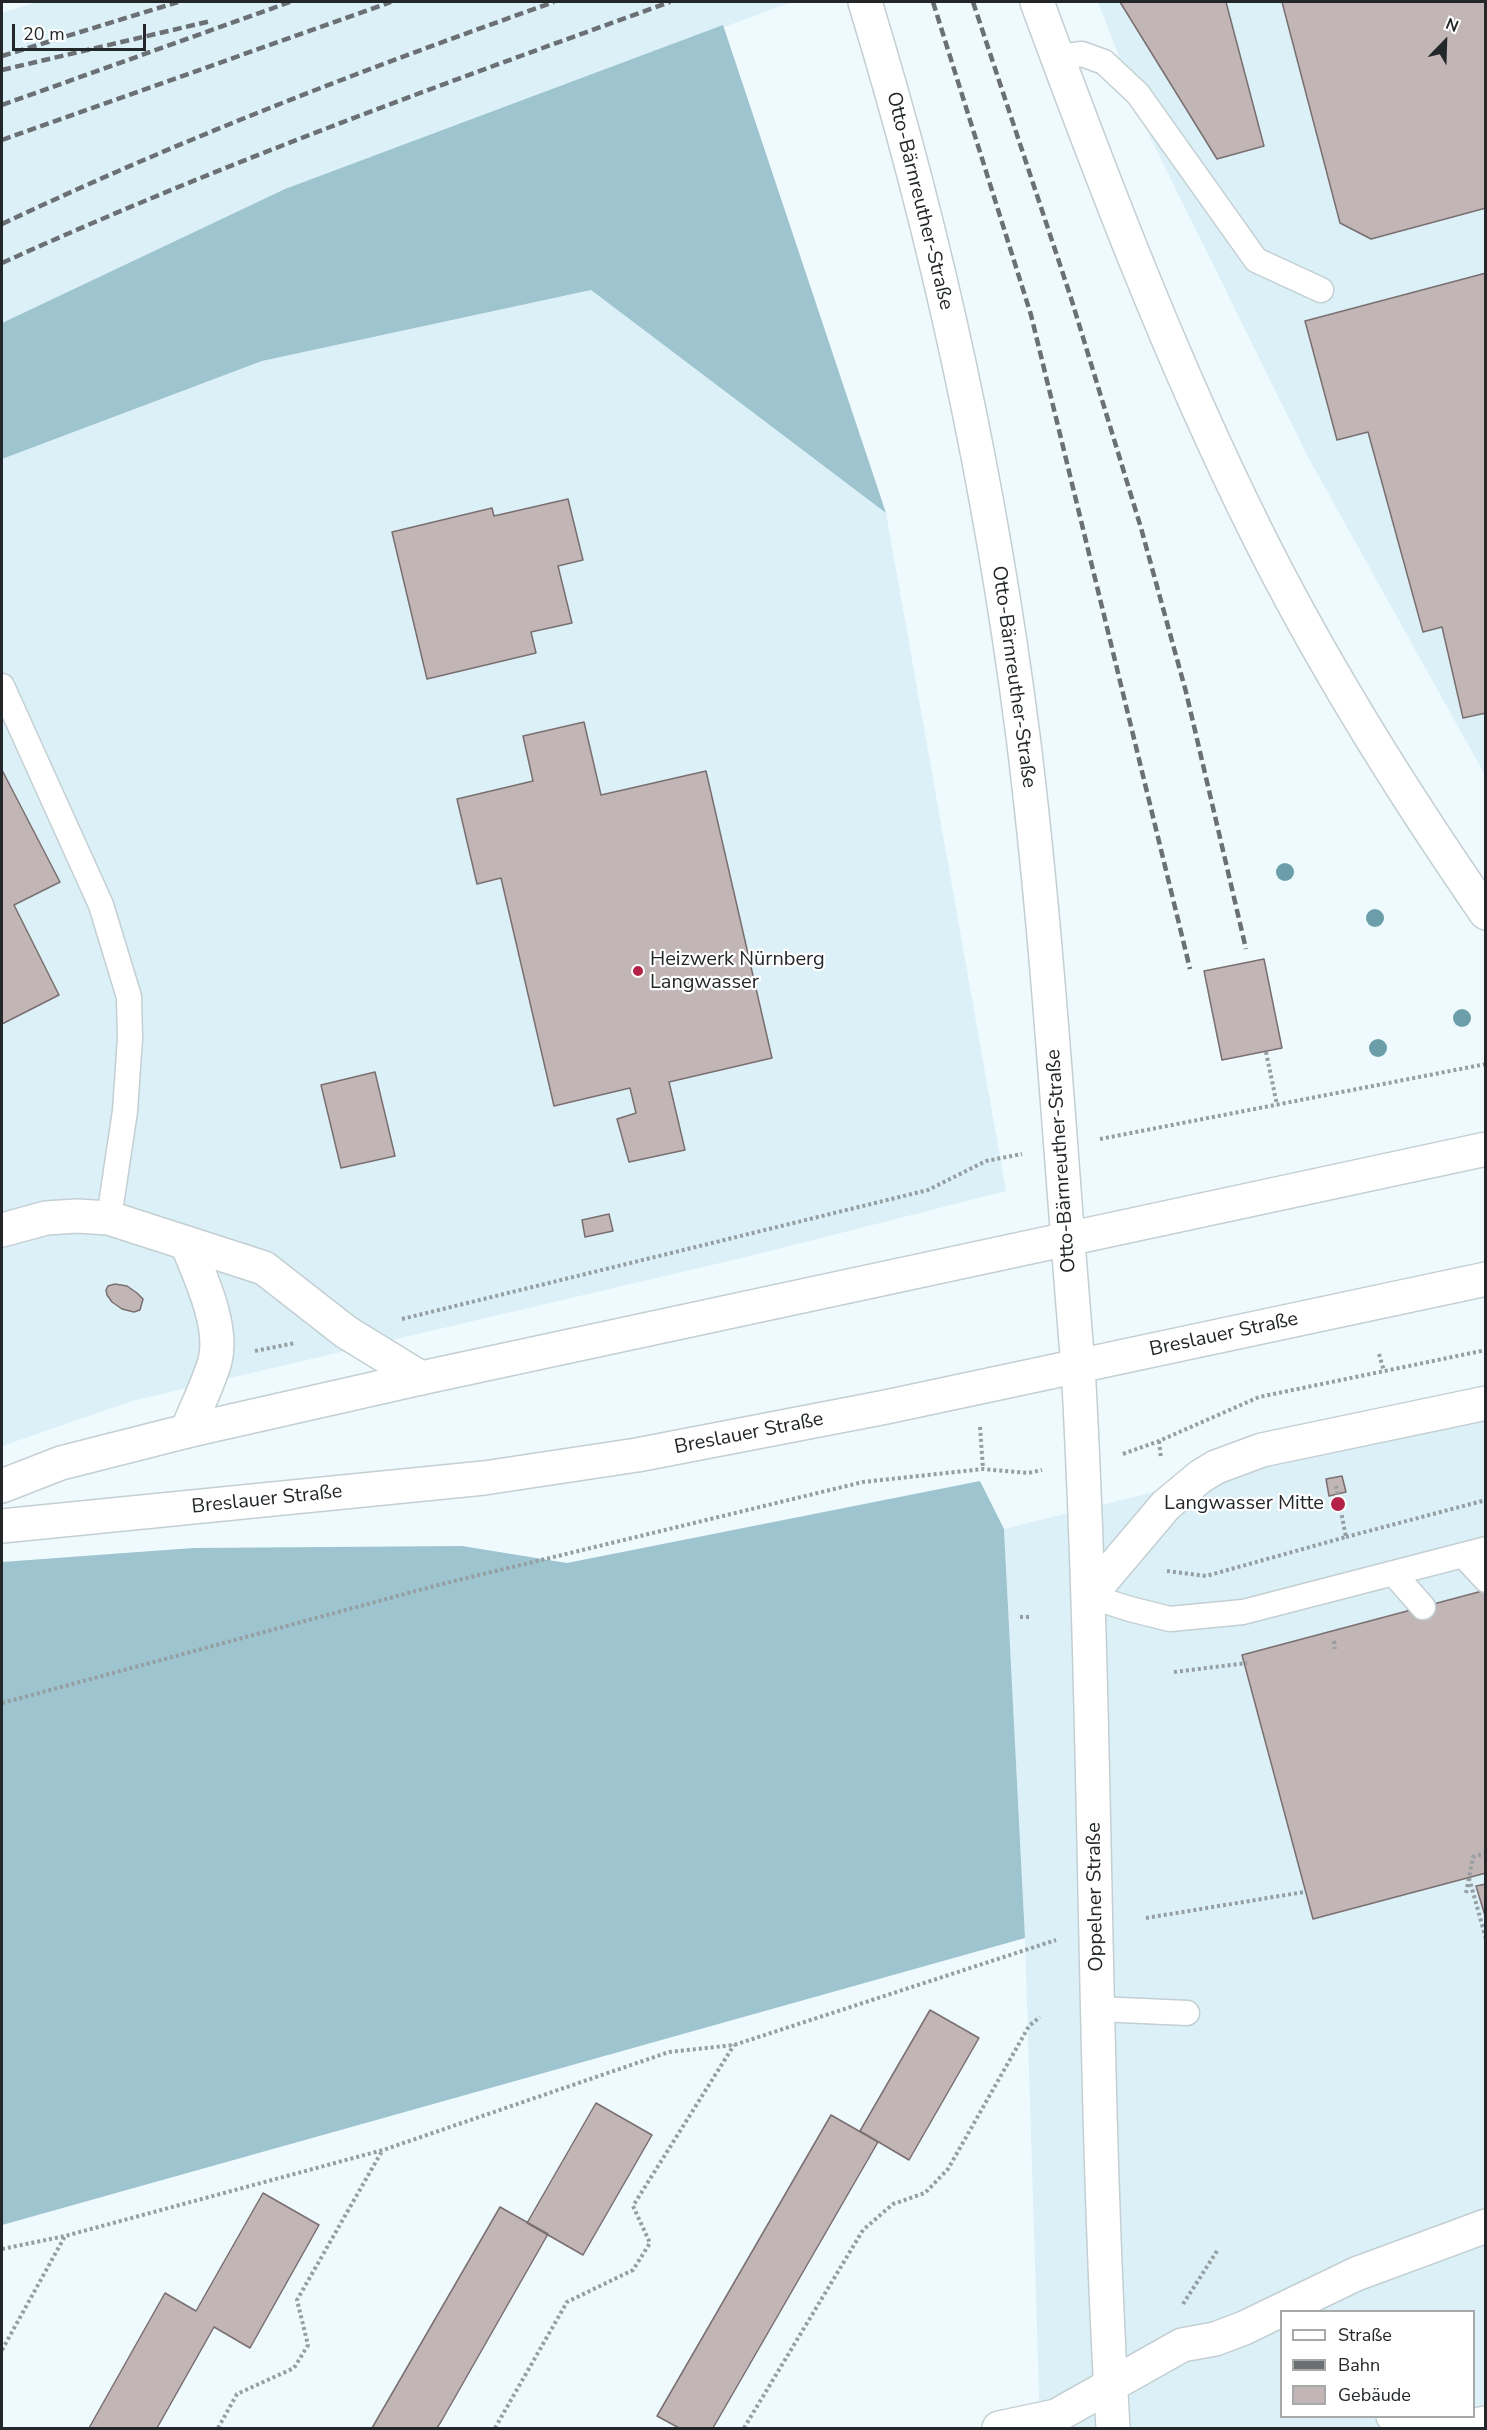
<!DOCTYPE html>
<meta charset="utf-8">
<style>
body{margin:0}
#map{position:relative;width:1487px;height:2430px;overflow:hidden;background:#eefafe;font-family:"Nunito Sans",sans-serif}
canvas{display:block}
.frame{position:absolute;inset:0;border:3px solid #232729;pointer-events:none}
.legend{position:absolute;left:1280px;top:2310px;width:195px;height:108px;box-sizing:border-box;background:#fff;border:2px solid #a7a9a9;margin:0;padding:8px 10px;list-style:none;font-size:18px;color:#232729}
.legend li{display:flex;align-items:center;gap:12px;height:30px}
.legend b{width:30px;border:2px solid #a7a9a9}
.north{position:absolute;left:1415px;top:12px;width:60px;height:60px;-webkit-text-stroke:4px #fff;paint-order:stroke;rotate:23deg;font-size:16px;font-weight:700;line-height:24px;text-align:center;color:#232729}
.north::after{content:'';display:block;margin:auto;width:21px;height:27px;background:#232729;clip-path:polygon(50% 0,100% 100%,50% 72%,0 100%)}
.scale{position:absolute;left:12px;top:24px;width:134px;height:27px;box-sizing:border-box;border:3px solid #232729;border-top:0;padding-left:8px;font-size:18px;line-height:21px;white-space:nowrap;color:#232729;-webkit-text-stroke:4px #fff;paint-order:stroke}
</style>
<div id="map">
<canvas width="1487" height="2430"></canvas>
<div class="frame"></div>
<ul class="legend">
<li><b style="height:8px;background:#fff"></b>Straße</li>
<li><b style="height:8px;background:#6a7073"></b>Bahn</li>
<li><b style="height:16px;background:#c1b5b6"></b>Gebäude</li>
</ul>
<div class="north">N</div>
<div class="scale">20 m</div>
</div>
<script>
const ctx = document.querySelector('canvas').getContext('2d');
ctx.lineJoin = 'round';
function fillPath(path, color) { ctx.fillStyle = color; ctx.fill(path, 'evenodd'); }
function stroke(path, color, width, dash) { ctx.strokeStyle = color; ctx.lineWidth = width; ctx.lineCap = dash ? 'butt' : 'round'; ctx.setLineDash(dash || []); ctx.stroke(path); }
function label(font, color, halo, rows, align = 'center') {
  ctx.font = font + ' "Nunito Sans",sans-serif'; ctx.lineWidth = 4.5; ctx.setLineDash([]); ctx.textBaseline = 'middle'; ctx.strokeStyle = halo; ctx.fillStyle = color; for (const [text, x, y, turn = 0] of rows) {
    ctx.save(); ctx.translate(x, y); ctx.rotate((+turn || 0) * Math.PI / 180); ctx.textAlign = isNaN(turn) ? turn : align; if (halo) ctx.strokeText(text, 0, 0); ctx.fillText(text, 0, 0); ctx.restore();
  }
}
fillPath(new Path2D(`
 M 37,2 L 792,2 L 285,189 L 2,323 L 2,13 Z
 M 1098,2 L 1485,2 L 1485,775 L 1308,457 L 1151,139 Z
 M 591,290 L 886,513 L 1006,1191 L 750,1256 L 132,1401 L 2,1446 L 2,459 L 262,361 Z
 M 1485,1410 L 1485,2428 L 1040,2428 L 1025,1938 L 1004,1529 ZM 1282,2312 L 1474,2312 L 1474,2416 L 1282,2416 Z`), '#dcf0f7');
fillPath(new Path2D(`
 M 723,25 L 886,513 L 591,290 L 262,361 L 2,459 L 2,323 L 285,189 Z
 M 980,1481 L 1004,1529 L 1025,1938 L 2,2225 L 2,1562 L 193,1548 L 462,1546 L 567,1563 Z`), '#9ec4d0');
const building = new Path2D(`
 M 1120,2 L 1226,2 L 1264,146 L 1217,159 Z
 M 1282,2 L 1486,2 L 1486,208 L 1371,239 L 1340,223 Z
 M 1486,273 L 1486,713 L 1463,718 L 1442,627 L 1423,632 L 1368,432 L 1337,440 L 1305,321 Z
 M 568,499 L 583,560 L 558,566 L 572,623 L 531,632 L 536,653 L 427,679 L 392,532 L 492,508 L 494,516 Z
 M 584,722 L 601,795 L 706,771 L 772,1058 L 669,1082 L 685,1150 L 629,1162 L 617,1119 L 636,1113 L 630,1088 L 554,1106 L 501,878 L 477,884 L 457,799 L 533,781 L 523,736 Z
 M 2,770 L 60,882 L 14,905 L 59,995 L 2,1024 Z
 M 1264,959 L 1282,1048 L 1222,1060 L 1204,971 Z
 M 375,1072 L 395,1156 L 341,1168 L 321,1085 Z
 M 609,1214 L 613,1231 L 585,1237 L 582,1220 Z
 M 115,1284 L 127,1286 L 137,1293 L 143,1299 L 140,1310 L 134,1312 L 122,1309 L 112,1302 L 107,1295 L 106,1290 L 108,1286 Z
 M 1342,1476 L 1346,1492 L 1329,1496 L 1326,1479 Z
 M 1486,1590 L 1486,1873 L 1313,1919 L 1242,1655 Z
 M 1486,1884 L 1486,1919 L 1476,1886 Z
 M 930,2010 L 979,2038 L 909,2160 L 860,2131 Z
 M 596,2103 L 652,2135 L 583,2255 L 527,2223 Z
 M 831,2115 L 878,2142 L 713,2428 L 679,2428 L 657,2416 Z
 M 263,2193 L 319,2225 L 250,2348 L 214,2327 L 157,2428 L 89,2428 L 165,2293 L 196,2311 Z
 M 500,2207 L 548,2234 L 442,2420 L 437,2428 L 372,2428 Z`);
fillPath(building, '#c1b5b6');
stroke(building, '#7a6f70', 1.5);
const service = new Path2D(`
 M 1058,57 L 1082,54 L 1104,62 L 1138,94 L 1256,260 L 1321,290
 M 2,686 L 101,905 L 129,997 L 130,1038 L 125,1111 L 109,1218
 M 1463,1555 L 1486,1580
 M 1394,1574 L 1423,1607
 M 1089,1596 L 1130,1609 L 1170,1619 L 1243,1612 L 1486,1549
 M 1099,2009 L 1187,2013`);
const minor = new Path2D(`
 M 2,1230 L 46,1218 L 77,1216 L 109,1218 L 264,1268 L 346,1332 L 421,1378
 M 187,1244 C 200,1276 224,1326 215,1361 C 208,1385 196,1408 187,1431
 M 1089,1596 L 1166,1505 L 1201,1476 L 1216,1467 L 1262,1450 L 1486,1403
 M 1393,2416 L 1435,2428
 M 999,2428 L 1056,2416 L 1182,2345 L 1215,2339 L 1244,2328 L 1356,2274 L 1486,2226
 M 1460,2428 L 1486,2423`);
const tertiary = new Path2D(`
 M 1078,1366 C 1098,1720 1092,2075 1113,2428`);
const secondary = new Path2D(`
 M 865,2 C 938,241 991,487 1023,736 C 1049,945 1060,1156 1078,1366
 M 1037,2 C 1103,181 1171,360 1256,531 C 1322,664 1401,790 1486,913
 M 2,1486 L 61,1463 L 187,1431 L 421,1378 L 1486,1149
 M 2,1526 L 484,1478 L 637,1455 L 886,1407 L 1486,1279`);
stroke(service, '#c3cfd3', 27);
stroke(minor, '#c3cfd3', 36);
stroke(tertiary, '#c3cfd3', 36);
stroke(secondary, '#c3cfd3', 36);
stroke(new Path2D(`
 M 1266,1052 L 1277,1105
 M 1100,1139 L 1486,1064
 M 402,1319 L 928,1190 L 986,1161 L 1022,1154
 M 255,1351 L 295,1343
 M 1379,1354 L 1384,1371
 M 980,1427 L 983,1469
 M 1159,1441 L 1161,1458
 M 1123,1454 L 1159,1441 L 1259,1397 L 1486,1350
 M 1346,1537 L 1486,1500
 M 1167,1571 L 1206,1576 L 1346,1537 L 1336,1486
 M 1020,1617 L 1031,1617
 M 1334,1641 L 1335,1649
 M 1174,1672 L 1247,1663
 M 2,1703 L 438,1585 L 863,1482 L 983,1469 L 1028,1473 L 1042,1470
 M 1469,1878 L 1486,1939
 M 1466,1893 L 1473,1857 L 1486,1853
 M 1146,1918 L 1304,1892
 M 2,2249 L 65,2236 L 383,2150 L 669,2052 L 734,2045 L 1056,1940
 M 1183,2304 L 1217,2251
 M 2,2350 L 65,2236
 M 218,2428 L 237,2394 L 294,2368 L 308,2345 L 297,2300 L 382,2151
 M 495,2428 L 567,2302 L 633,2270 L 650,2243 L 633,2206 L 734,2045
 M 744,2428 L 863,2230 L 893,2204 L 925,2193 L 948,2169 L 1029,2026 L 1040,2017`), '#959ea1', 4, [3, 3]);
stroke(service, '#fff', 24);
stroke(minor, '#fff', 33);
stroke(tertiary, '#fff', 33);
stroke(secondary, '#fff', 33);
stroke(new Path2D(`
 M 933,2 L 1031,315 L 1190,969
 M 973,2 L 1071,298 L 1141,528 L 1186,692 L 1246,949
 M 2,56 L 178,2
 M 2,70 L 211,21
 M 2,105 L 290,2
 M 2,140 L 391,2
 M 2,224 C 181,139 367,68 554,2
 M 2,263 C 220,164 445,83 670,2`), '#6a7073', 4.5, [9, 4.5]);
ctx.fillStyle = '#6c9eaa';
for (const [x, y] of [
 [1285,872],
 [1375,918],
 [1462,1018],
 [1378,1048]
]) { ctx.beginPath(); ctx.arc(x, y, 9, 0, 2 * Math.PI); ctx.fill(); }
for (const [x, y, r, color] of [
 [638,971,6,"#b42248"],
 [1338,1504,8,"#b42248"]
]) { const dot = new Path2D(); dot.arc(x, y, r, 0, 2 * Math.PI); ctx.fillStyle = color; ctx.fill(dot); stroke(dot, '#fff', 2); }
label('20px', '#232729', '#fff', [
 ["Otto-Bärnreuther-Straße",919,201,76],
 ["Otto-Bärnreuther-Straße",1013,677,82],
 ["Otto-Bärnreuther-Straße",1062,1161,-94],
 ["Breslauer Straße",1224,1335,-12],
 ["Breslauer Straße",749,1434,-11],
 ["Breslauer Straße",267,1500,-6],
 ["Oppelner Straße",1096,1897,-91]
]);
label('20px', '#232729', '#fff', [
 ["Heizwerk Nürnberg",650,960],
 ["Langwasser",650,983],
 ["Langwasser Mitte",1324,1504,"right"]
], 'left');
</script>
